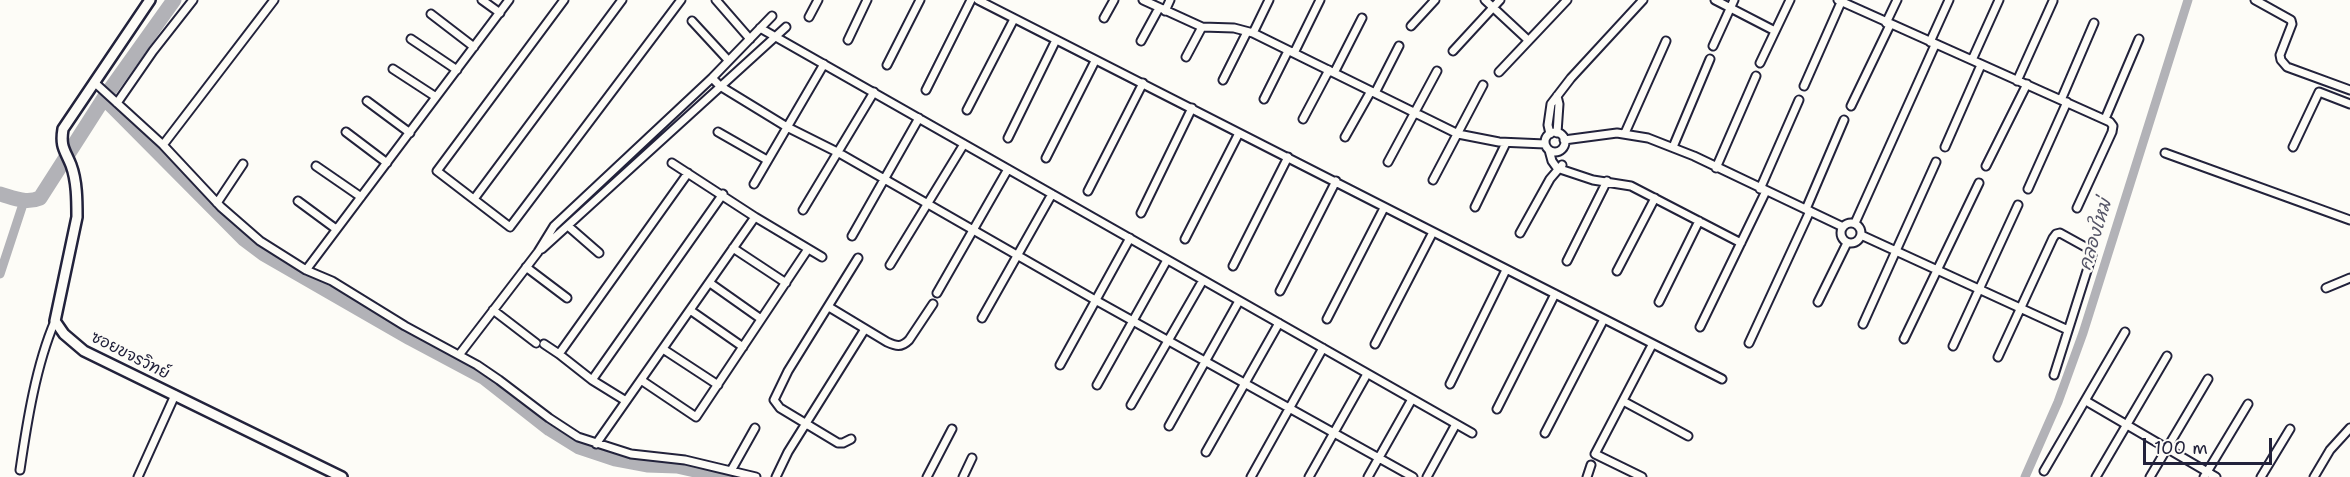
<!DOCTYPE html>
<meta charset="utf-8">
<style>
body{margin:0}
#map{position:relative;width:2350px;height:477px;overflow:hidden;background:#fdfcf7;font-family:"Shantell Sans",sans-serif}
canvas{display:block}
.scale{position:absolute;left:2143px;top:438px;width:129px;height:27px;box-sizing:border-box;border:3px solid #22223b;border-top:0;padding-left:8px;font-size:18px;line-height:21px;white-space:nowrap;color:#22223b;-webkit-text-stroke:4px #fdfcf7;paint-order:stroke}
</style>
<div id="map">
<canvas width="2350" height="477"></canvas>
<div class="scale">100 m</div>
</div>
<script>
const ctx = document.querySelector('canvas').getContext('2d');
ctx.lineJoin = 'round';
function stroke(path, color, width, dash) { ctx.strokeStyle = color; ctx.lineWidth = width; ctx.lineCap = dash ? 'butt' : 'round'; ctx.setLineDash(dash || []); ctx.stroke(path); }
function label(font, color, halo, rows, align = 'center') {
  ctx.font = font + ' "Shantell Sans","Playpen Sans Thai",sans-serif'; ctx.lineWidth = 5; ctx.setLineDash([]); ctx.textBaseline = 'middle'; ctx.strokeStyle = halo; ctx.fillStyle = color; for (const [text, x, y, turn = 0] of rows) {
    ctx.save(); ctx.translate(x, y); ctx.rotate((+turn || 0) * Math.PI / 180); ctx.textAlign = isNaN(turn) ? turn : align; if (halo) ctx.strokeText(text, 0, 0); ctx.fillText(text, 0, 0); ctx.restore();
  }
}
stroke(new Path2D(`
 M 0,274 L 24,201
 M 2025,477 L 2058,402 L 2083,333 L 2188,0`), '#b2b2b7', 9);
stroke(new Path2D(`
 M 104,98 L 244,239 L 264,254 L 410,338 L 485,378 L 550,429 L 579,447 L 615,459 L 647,465 L 677,466 L 727,477
 M 0,194 C 14,198 26,204 40,198 L 104,98 L 174,0`), '#b2b2b7', 15);
const street = new Path2D(`
 M 482,0 L 500,13
 M 564,0 L 437,171 L 510,227 L 681,0
 M 716,0 L 750,39
 M 978,0 L 1722,379
 M 1143,0 L 1202,27 L 1234,28 L 1253,33 L 1458,134 L 1499,142 L 1545,144
 M 1485,0 L 1528,40
 M 1715,0 L 1775,31
 M 1838,0 L 2110,122 L 2113,126 L 2112,132 L 2077,208
 M 2255,0 L 2291,20 L 2292,24 L 2280,55 L 2281,60 L 2287,67 L 2350,90
 M 1165,11 L 1170,0
 M 431,14 L 474,47
 M 809,17 L 818,0
 M 1104,18 L 1114,0
 M 692,21 L 728,60
 M 1886,23 L 1897,0
 M 1411,26 L 1435,0
 M 760,28 L 1472,433
 M 1253,33 L 1269,0
 M 411,39 L 457,70
 M 848,40 L 867,0
 M 1141,41 L 1159,8
 M 1930,42 L 1949,0
 M 1713,46 L 1734,0
 M 1453,51 L 1500,0
 M 1294,53 L 1320,0
 M 1186,57 L 1202,27
 M 1972,60 L 1999,0
 M 1760,63 L 1790,0
 M 887,65 L 920,0
 M 393,69 L 436,97
 M 1499,72 L 1567,0
 M 1334,73 L 1362,18
 M 712,78 L 720,86 L 787,127 L 839,153 L 1097,301 L 1413,477
 M 1223,80 L 1247,32
 M 2017,81 L 2053,1
 M 94,82 L 163,145 L 221,207 L 260,241 L 306,270 L 332,281 L 405,326 L 477,365 L 499,380 L 549,418 L 578,437 L 631,454 L 685,460 L 756,477
 M 1804,86 L 1842,0
 M 926,90 L 971,0
 M 1375,93 L 1399,46
 M 1557,96 L 1559,104 L 1557,133
 M 1264,99 L 1288,51
 M 2061,100 L 2094,23
 M 367,101 L 410,133
 M 117,103 L 153,51 L 193,0
 M 1851,106 L 1890,25
 M 967,110 L 1014,19
 M 1303,119 L 1329,70
 M 2105,119 L 2139,39
 M 346,132 L 387,163
 M 718,132 L 767,160
 M1545 142a10 10 0 1 1 20 0a10 10 0 1 1-20 0Z
 M 1625,133 L 1666,41
 M 1550,134 L 1548,125 L 1551,104 L 1571,78 L 1643,0
 M 1345,137 L 1371,91
 M 1008,138 L 1056,40
 M 1564,140 L 1617,133 L 1648,138 L 1694,156 L 1843,227
 M 163,145 L 274,0
 M 1673,147 L 1710,59
 M 1945,147 L 1981,65
 M 2293,147 L 2319,92 L 2350,104
 M 1549,150 L 1552,161 L 1557,168 L 1593,180 L 1631,186 L 1741,243
 M 2165,153 L 2350,220
 M 1046,158 L 1095,61
 M 1388,162 L 1437,71
 M 316,166 L 361,197
 M 1986,166 L 2027,84
 M 1716,168 L 1756,76
 M 1433,180 L 1483,85
 M 754,184 L 824,64
 M 1760,189 L 1799,100
 M 2028,189 L 2067,102
 M 1088,191 L 1143,83
 M 474,199 L 622,0
 M 298,201 L 336,229
 M 217,203 L 243,164
 M 1475,207 L 1506,143
 M 1806,209 L 1844,120
 M 803,210 L 874,92
 M 1141,213 L 1192,108
 M 755,217 L 822,257
 M1841 233a10 10 0 1 1 20 0a10 10 0 1 1-20 0Z
 M 1855,223 L 1935,45
 M 568,226 L 599,253
 M 1520,233 L 1550,179 L 1562,165
 M 1861,235 L 2068,330
 M 852,236 L 919,118
 M 1185,239 L 1239,133
 M 733,248 L 786,283
 M 542,249 L 786,27
 M 1567,261 L 1607,181
 M 890,265 L 964,144
 M 1233,266 L 1288,157
 M 526,267 L 567,298
 M 306,270 L 509,0
 M 1617,271 L 1655,198
 M 710,283 L 761,319
 M 2326,288 L 2350,278
 M 1280,291 L 1336,181
 M 937,293 L 1008,169
 M 1659,302 L 1699,221
 M 1818,302 L 1847,243
 M 829,307 L 887,342 C 896,346 901,348 909,340 L 933,304
 M 493,310 L 536,343
 M 690,310 L 743,347
 M 982,318 L 1052,194
 M 1327,319 L 1384,208
 M 1863,324 L 1936,162
 M 1700,327 L 1766,191
 M 1904,339 L 1979,183
 M 1749,343 L 1810,211
 M 544,344 L 559,354
 M 1375,344 L 1433,232
 M 1953,346 L 2018,205
 M 663,349 L 718,385
 M 459,355 L 538,252 L 554,226 L 712,78 L 772,16
 M 1998,357 L 2053,238 L 2056,234 L 2060,233 L 2089,249 L 2092,255 L 2054,375
 M 1060,365 L 1130,238
 M 592,380 L 723,194
 M 641,380 L 696,417 L 808,249
 M 1450,384 L 1506,270
 M 1097,385 L 1167,260
 M 626,401 L 592,380 L 559,354 L 688,173
 M 1623,401 L 1688,436
 M 2086,401 L 2216,477
 M 1131,405 L 1203,280
 M 1497,409 L 1555,294
 M 1169,426 L 1239,301
 M 1545,433 L 1604,319
 M 851,439 L 843,443 L 838,443 L 780,408 L 774,400 L 788,371 L 858,258
 M 596,444 L 755,217 L 672,163
 M 1206,452 L 1279,323
 M 732,469 L 755,428
 M 20,470 C 27,422 36,365 55,321
 M 2044,471 L 2125,332
 M 138,477 L 175,395
 M 776,477 L 788,452 L 865,329
 M 927,477 L 952,429
 M 963,477 L 972,458
 M 1251,477 L 1323,348
 M 1309,477 L 1367,374
 M 1368,477 L 1412,399
 M 1427,477 L 1456,424
 M 1587,477 L 1591,465
 M 1642,477 L 1595,454 L 1652,345
 M 2096,477 L 2167,356
 M 2150,477 L 2208,379
 M 2204,477 L 2248,404
 M 2261,477 L 2290,429
 M 2314,477 L 2330,450 L 2350,428`);
const secondary = new Path2D(`
 M 150,0 L 63,129 C 60,147 65,150 71,165 C 77,181 77,201 77,217 L 55,321 L 64,334 L 84,351 L 342,477`);
stroke(street, '#22223b', 11);
stroke(secondary, '#22223b', 14);
stroke(street, '#fdfcf7', 7);
stroke(secondary, '#fdfcf7', 9);
label('16px', '#22223b', '#fdfcf7', [
 ["ซอยขจรวิทย์",130,356,27]
]);
label('italic 18px', '#545466', '#fdfcf7', [
 ["คลองใหม่",2096,235,-73]
]);
</script>
